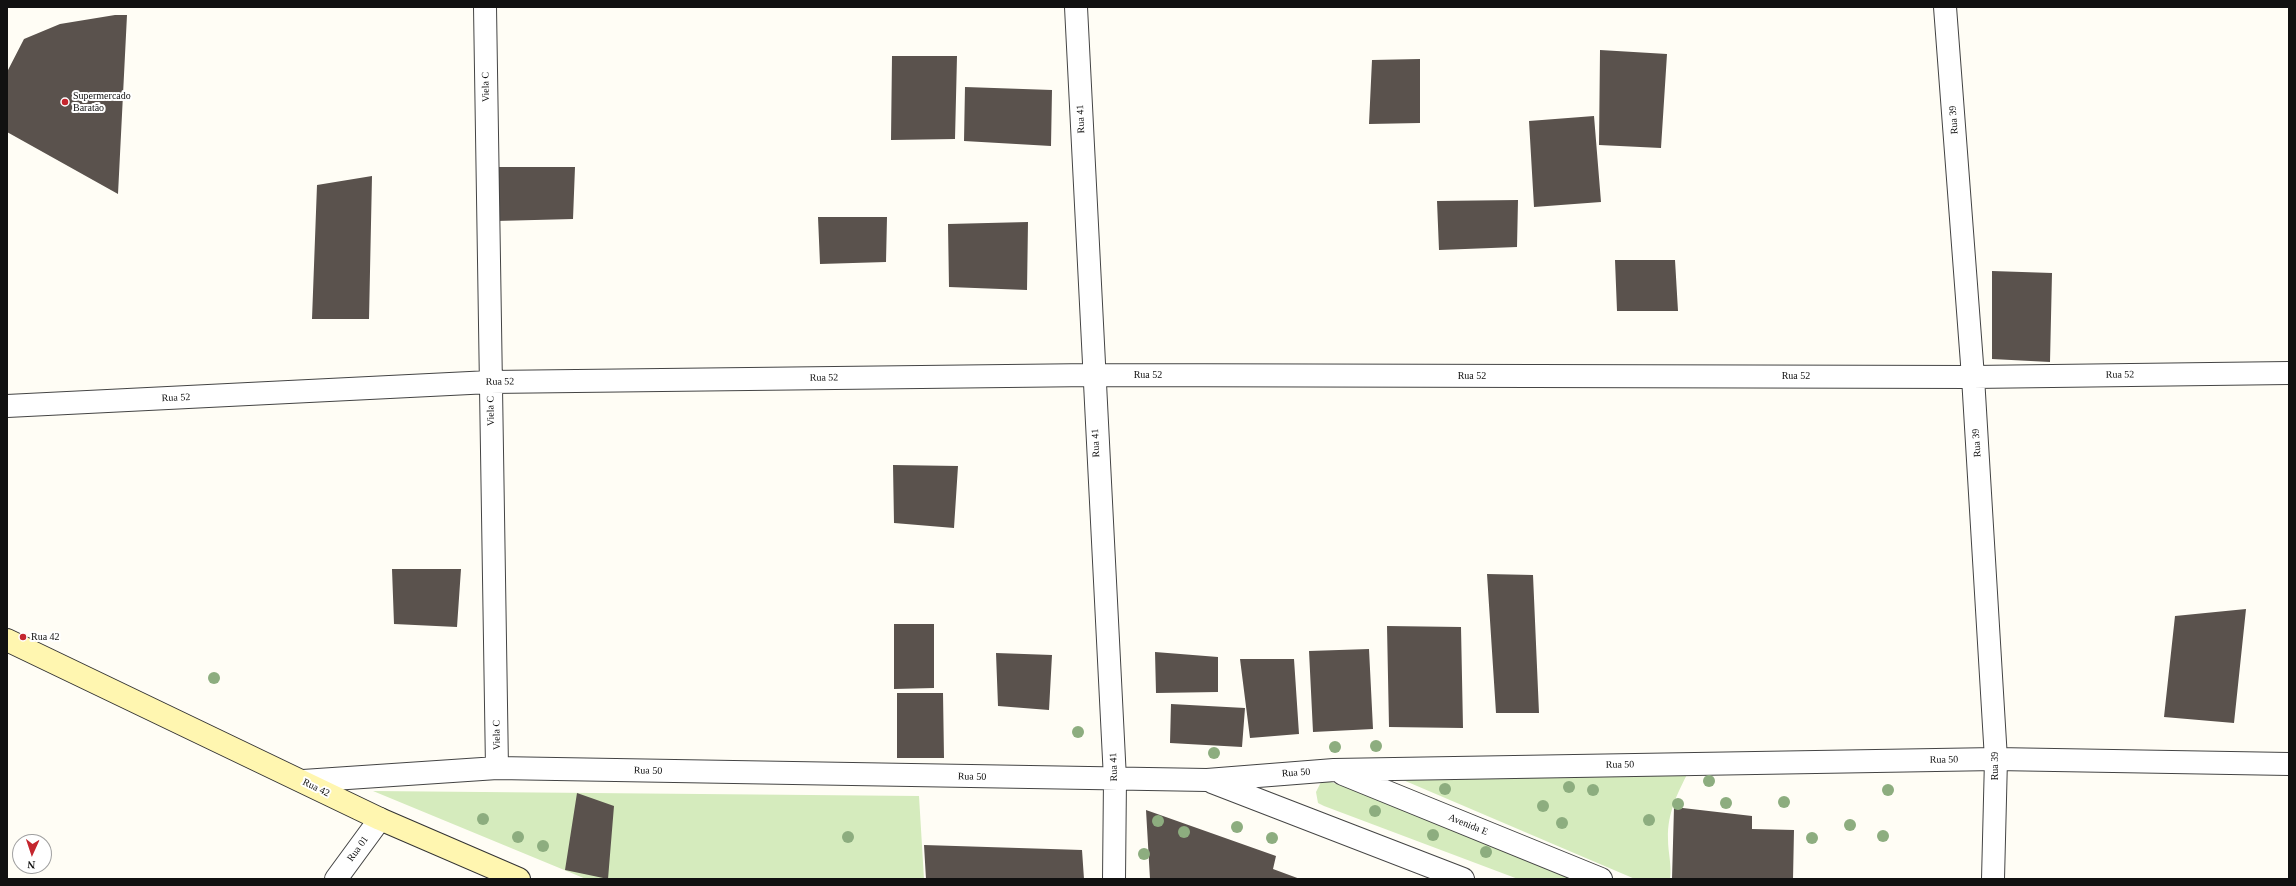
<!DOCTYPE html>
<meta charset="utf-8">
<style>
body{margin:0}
#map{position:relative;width:2296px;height:886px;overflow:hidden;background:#fffdf5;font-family:"Times New Roman",serif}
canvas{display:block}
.frame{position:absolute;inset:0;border:8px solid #111;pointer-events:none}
.north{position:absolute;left:12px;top:834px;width:40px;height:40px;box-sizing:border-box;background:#fff;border:1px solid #a0a0a0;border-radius:50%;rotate:183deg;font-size:11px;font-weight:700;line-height:16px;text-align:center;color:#111}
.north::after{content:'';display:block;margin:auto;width:14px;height:18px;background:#c4262e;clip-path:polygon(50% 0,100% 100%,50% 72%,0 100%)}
</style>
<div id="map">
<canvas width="2296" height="886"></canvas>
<div class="frame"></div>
<div class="north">N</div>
</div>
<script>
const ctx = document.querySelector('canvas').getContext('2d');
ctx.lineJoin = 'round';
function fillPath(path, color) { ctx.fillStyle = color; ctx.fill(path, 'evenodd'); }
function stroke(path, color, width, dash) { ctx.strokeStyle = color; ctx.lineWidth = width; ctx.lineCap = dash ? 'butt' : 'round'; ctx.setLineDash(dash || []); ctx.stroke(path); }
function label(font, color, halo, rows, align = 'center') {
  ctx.font = font + ' "Times New Roman",serif'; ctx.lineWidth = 4; ctx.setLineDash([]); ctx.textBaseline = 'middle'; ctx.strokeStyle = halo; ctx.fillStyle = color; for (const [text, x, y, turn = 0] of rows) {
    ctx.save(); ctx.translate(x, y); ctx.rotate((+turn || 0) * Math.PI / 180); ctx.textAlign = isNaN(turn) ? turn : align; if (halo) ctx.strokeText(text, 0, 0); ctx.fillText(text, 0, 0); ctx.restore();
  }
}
fillPath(new Path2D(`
 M 1691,767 C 1679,790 1667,812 1668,839 C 1668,853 1672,865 1670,879 L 1635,879 L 1396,777 Z
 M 1328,781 L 1388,802 L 1575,879 L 1518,879 L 1324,806 L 1318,803 L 1316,792 L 1321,782 Z
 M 373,791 L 919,796 L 924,879 L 586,879 Z`), '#d5ebbd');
fillPath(new Path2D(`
 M 115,15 L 127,15 L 118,194 L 7,132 L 7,72 L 24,39 L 60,24 Z
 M 1600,50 L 1667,54 L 1661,148 L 1599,145 Z
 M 892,56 L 957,56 L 955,139 L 891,140 Z
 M 1420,59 L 1420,123 L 1369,124 L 1372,60 Z
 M 965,87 L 1052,90 L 1051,146 L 964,141 Z
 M 1594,116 L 1601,202 L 1534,207 L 1529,121 Z
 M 495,167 L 575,167 L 573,219 L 496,221 Z
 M 372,176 L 369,319 L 312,319 L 317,185 Z
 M 1518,200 L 1517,247 L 1439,250 L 1437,201 Z
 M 818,217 L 887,217 L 886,262 L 820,264 Z
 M 1028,222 L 1027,290 L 949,287 L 948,224 Z
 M 1615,260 L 1675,260 L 1678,311 L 1617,311 Z
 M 1992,271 L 2052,273 L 2050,362 L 1992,359 Z
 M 893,465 L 958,466 L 954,528 L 894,523 Z
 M 392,569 L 461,569 L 457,627 L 394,624 Z
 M 1487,574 L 1533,575 L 1539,713 L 1496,713 Z
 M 2246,609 L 2234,723 L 2164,717 L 2175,616 Z
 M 894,624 L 934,624 L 934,688 L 894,689 Z
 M 1387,626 L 1461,627 L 1463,728 L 1389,727 Z
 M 1369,649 L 1373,729 L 1313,732 L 1309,651 Z
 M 1155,652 L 1218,657 L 1218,692 L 1156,693 Z
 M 996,653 L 1052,655 L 1049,710 L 998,706 Z
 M 1240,659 L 1294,659 L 1299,734 L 1250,738 Z
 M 897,693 L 943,693 L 944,758 L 897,758 Z
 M 1171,704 L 1245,708 L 1242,747 L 1170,743 Z
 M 577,793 L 614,806 L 608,879 L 565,870 Z
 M 1674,807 L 1752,816 L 1752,829 L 1794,830 L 1793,879 L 1672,879 Z
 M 1146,810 L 1276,856 L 1273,869 L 1300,879 L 1150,879 Z
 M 924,845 L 1082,850 L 1084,879 L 926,879 Z`), '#5a524d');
const street = new Path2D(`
 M 485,7 L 497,768
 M 1076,7 L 1115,779 L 1114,879
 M 1945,7 L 1973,377 L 1996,759 L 1993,879
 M 7,406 L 490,382 L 1093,375 L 1973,377 L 2289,373
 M 1343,774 L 1601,879
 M 303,781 L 497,768 L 1207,780 L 1334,770 L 1996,759 L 2289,764
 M 1212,782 L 1463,879
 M 336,879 L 380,819`);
const secondary = new Path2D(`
 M 7,640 L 380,819 L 519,879`);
stroke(street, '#444', 24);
stroke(secondary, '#333', 24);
stroke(street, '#fff', 22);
stroke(secondary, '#fff6b0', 22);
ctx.fillStyle = '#8dad7f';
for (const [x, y] of [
 [214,678],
 [1078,732],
 [1376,746],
 [1335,747],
 [1214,753],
 [1709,781],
 [1569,787],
 [1445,789],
 [1593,790],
 [1888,790],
 [1784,802],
 [1726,803],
 [1678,804],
 [1543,806],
 [1375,811],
 [483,819],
 [1649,820],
 [1158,821],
 [1562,823],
 [1850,825],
 [1237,827],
 [1184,832],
 [1433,835],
 [1883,836],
 [518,837],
 [848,837],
 [1272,838],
 [1812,838],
 [543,846],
 [1486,852],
 [1144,854]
]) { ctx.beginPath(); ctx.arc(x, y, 6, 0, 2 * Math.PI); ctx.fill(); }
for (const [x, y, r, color] of [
 [65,102,4,"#c4262e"],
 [23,637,4,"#c4262e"]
]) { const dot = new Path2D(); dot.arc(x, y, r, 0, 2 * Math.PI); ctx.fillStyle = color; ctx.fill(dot); stroke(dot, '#fff', 1.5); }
label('10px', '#111', '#fff', [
 ["Viela C",486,87,-91],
 ["Rua 41",1081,119,-93],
 ["Rua 39",1954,120,-94],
 ["Rua 52",1148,375],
 ["Rua 52",2120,375,-1],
 ["Rua 52",1472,376],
 ["Rua 52",1796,376],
 ["Rua 52",824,378,-1],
 ["Rua 52",500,382,-1],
 ["Rua 52",176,398,-3],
 ["Viela C",491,411,-91],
 ["Rua 41",1096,443,-93],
 ["Rua 39",1977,443,-94],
 ["Viela C",497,735,-91],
 ["Rua 50",1944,760,-1],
 ["Rua 50",1620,765,-1],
 ["Rua 39",1995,766,-90],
 ["Rua 41",1114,767,-92],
 ["Rua 50",648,771,1],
 ["Rua 50",1296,773,-4],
 ["Rua 50",972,777,1],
 ["Rua 42",316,788,26],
 ["Avenida E",1468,825,22],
 ["Rua 01",358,849,-54]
]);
label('10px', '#111', '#fff', [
 ["Supermercado",73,96],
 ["Baratão",73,108],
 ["Rua 42",31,637]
], 'left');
</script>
